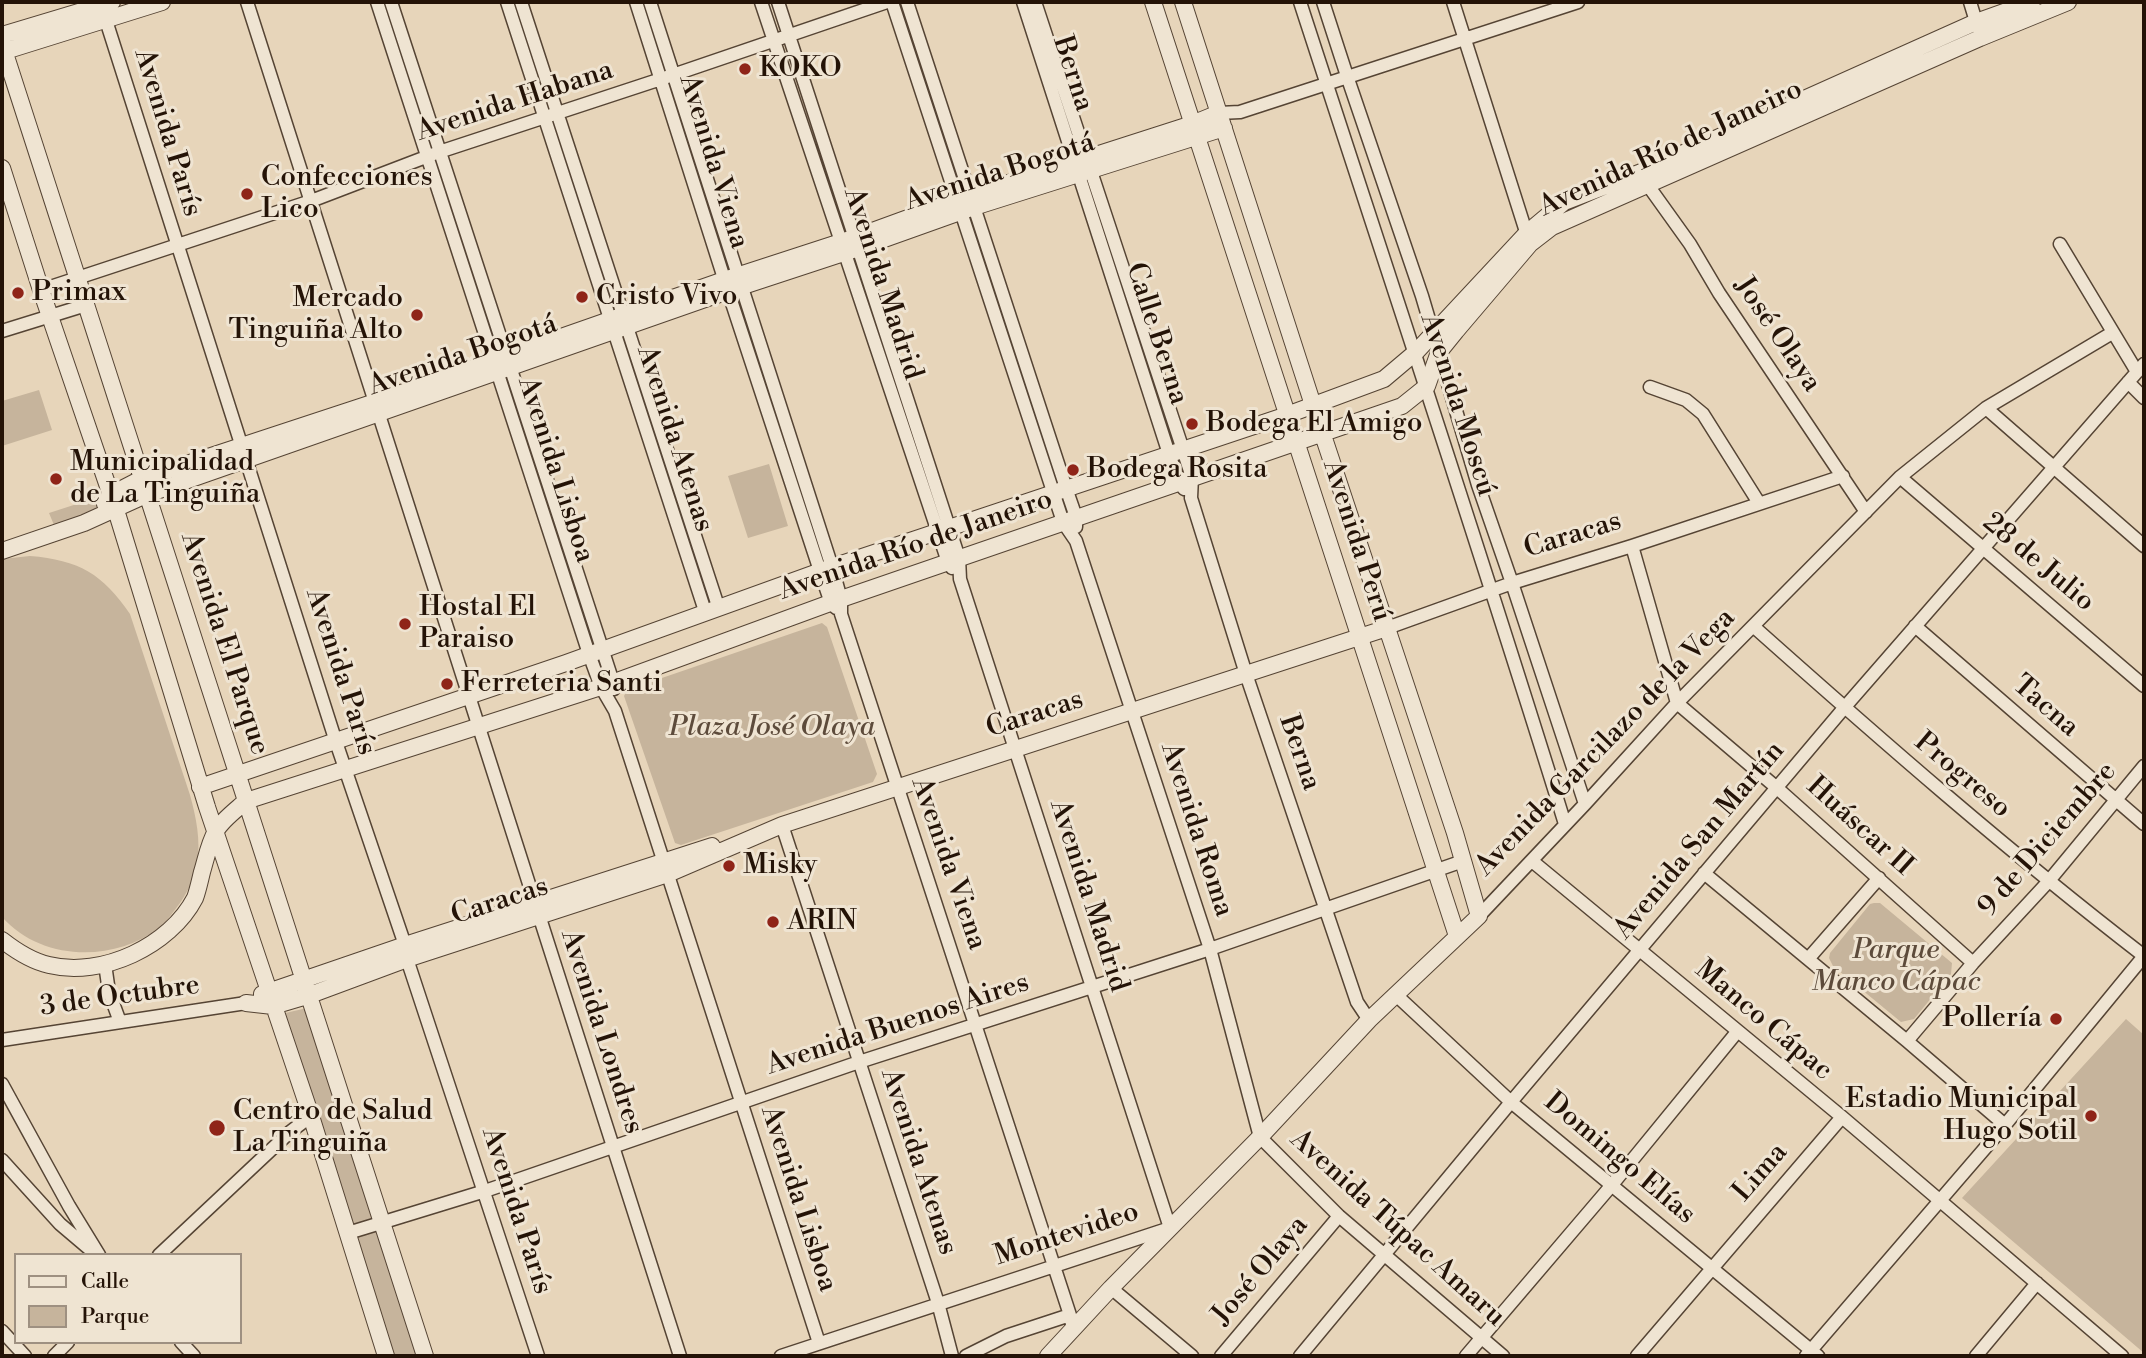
<!DOCTYPE html>
<meta charset="utf-8">
<style>
body{margin:0}
#map{position:relative;width:2146px;height:1358px;overflow:hidden;background:#e7d5ba;font-family:"Libre Bodoni",serif}
canvas{display:block}
.frame{position:absolute;inset:0;border:4px solid #241307;pointer-events:none}
.legend{position:absolute;left:14px;top:1253px;width:228px;height:91px;box-sizing:border-box;background:#efe4d2;border:2px solid #9e9081;margin:0;padding:9px 12px;list-style:none;font-size:21px;color:#241307}
.legend li{display:flex;align-items:center;gap:14px;height:35px}
.legend b{width:35px;border:2px solid #9e9081}
</style>
<div id="map">
<canvas width="2146" height="1358"></canvas>
<div class="frame"></div>
<ul class="legend">
<li><b style="height:9px;background:#efe4d2"></b>Calle</li>
<li><b style="height:19px;background:#c6b49c"></b>Parque</li>
</ul>
</div>
<script>
const ctx = document.querySelector('canvas').getContext('2d');
ctx.lineJoin = 'round';
function fillPath(path, color) { ctx.fillStyle = color; ctx.fill(path, 'evenodd'); }
function stroke(path, color, width, dash) { ctx.strokeStyle = color; ctx.lineWidth = width; ctx.lineCap = dash ? 'butt' : 'round'; ctx.setLineDash(dash || []); ctx.stroke(path); }
function label(font, color, halo, rows, align = 'center') {
  ctx.font = font + ' "Libre Bodoni",serif'; ctx.lineWidth = 6; ctx.setLineDash([]); ctx.textBaseline = 'middle'; ctx.strokeStyle = halo; ctx.fillStyle = color; for (const [text, x, y, turn = 0] of rows) {
    ctx.save(); ctx.translate(x, y); ctx.rotate((+turn || 0) * Math.PI / 180); ctx.textAlign = isNaN(turn) ? turn : align; if (halo) ctx.strokeText(text, 0, 0); ctx.fillText(text, 0, 0); ctx.restore();
  }
}
fillPath(new Path2D(`
 M 39,390 L 52,430 L 2,446 L 2,401 Z
 M 769,464 L 788,526 L 748,538 L 728,476 Z
 M 90,490 L 99,512 L 54,525 L 49,513 L 83,502 L 80,491 Z
 M 30,556 C 79,560 103,574 130,614 L 190,795 C 196,817 201,840 197,864 C 195,878 188,891 180,903 C 174,911 167,921 159,928 C 113,963 41,961 2,917 L 2,559 Z
 M 822,623 L 827,627 L 877,774 L 873,782 L 681,845 L 675,843 L 624,696 L 627,690 Z
 M 1874,903 L 1880,903 L 1952,963 L 1951,974 L 1914,1019 L 1901,1022 L 1833,966 L 1829,958 L 1830,953 L 1870,904 Z
 M 307,1008 L 426,1356 L 390,1356 L 281,1014 Z
 M 2126,1019 L 2144,1035 L 2144,1353 L 1962,1198 Z`), '#c6b49c');
const minor = new Path2D(`
 M 247,2 L 680,1356
 M 377,2 L 589,654 L 601,687 L 615,711 L 819,1343
 M 391,2 L 613,682 L 614,689
 M 507,2 L 705,611
 M 521,2 L 718,606
 M 636,2 L 728,291 L 820,571 L 831,603 L 836,608
 M 650,2 L 832,567 L 841,599 L 841,614 L 1070,1315 L 1073,1329
 M 761,2 L 948,562 L 952,568
 M 778,2 L 959,558 L 960,579 L 1170,1228 L 781,1356
 M 892,2 L 1063,522 L 1076,541 L 1210,949 L 1260,1137 L 1339,1216 L 1503,1356
 M 907,2 L 1066,488 L 1076,517 L 1076,527
 M 1023,2 L 1169,454 L 1179,482 L 1184,489
 M 1035,2 L 1192,477 L 1191,498 L 1246,674 L 1357,1002 L 1369,1020
 M 1300,2 C 1389,276 1480,549 1565,824
 M 1323,2 L 1347,76 L 1422,296 L 1478,485 L 1512,583 L 1585,804
 M 1453,2 L 1528,238
 M 1970,2 L 1978,28
 M 103,11 L 336,742 L 405,945 L 407,959 L 538,1356
 M 1219,113 L 1240,112 L 1578,2
 M 1642,177 L 1690,244 L 1719,293 L 1866,512
 M 2060,244 L 2137,372
 M 41,290 L 311,201 L 439,152 L 661,79 L 887,2
 M 2,331 L 86,305
 M 2128,382 L 2144,398
 M 1650,387 L 1686,400 L 1703,414 L 1759,503
 M 1986,408 L 2144,546
 M 1900,477 L 2144,686
 M 1632,546 L 1677,703 L 1777,788 L 1973,963
 M 1753,626 C 1881,740 2009,852 2144,956
 M 1915,626 L 2144,824
 M 1387,628 L 1512,583 L 1632,546 L 1843,476
 M 782,825 L 938,1303 L 952,1356
 M 1532,861 L 1842,1117 L 2122,1356
 M 1704,873 L 1907,1041 L 2005,1125
 M 1479,916 L 1585,804 L 1677,703 L 1900,477 L 1986,408 L 2112,333
 M 1808,959 L 1879,878
 M 105,964 L 109,992 L 120,1022
 M 1395,994 L 1511,1102 L 1818,1356
 M 2,1040 L 246,1003
 M 1907,1041 L 1973,963 L 2048,882 L 2144,766
 M 2,1084 L 69,1206 L 99,1255
 M 2,1160 L 60,1224 L 93,1252
 M 348,1233 L 485,1191 L 859,1062 L 1210,949 L 1463,861
 M 159,1255 L 290,1132 L 311,1116
 M 1111,1288 L 1192,1356
 M 2,1331 L 25,1356
 M 181,1342 L 194,1356
 M 54,1356 L 68,1342
 M 966,1356 L 1006,1336 L 1070,1315
 M 1221,1356 L 1339,1216
 M 1300,1356 L 1511,1102 L 1844,708 L 2144,364
 M 1466,1356 L 1611,1186 L 1737,1032
 M 1637,1356 L 1842,1117
 M 1806,1356 L 2005,1125 L 2144,956
 M 1976,1356 L 2037,1283`);
const tertiary = new Path2D(`
 M 1153,2 L 1457,936
 M 2,35 L 112,2
 M 2,44 L 425,1356
 M 2,52 L 162,2
 M 2,168 L 41,290 L 116,510 L 207,807 L 311,1116 L 386,1356
 M 105,504 L 110,495 L 141,479 L 375,402 L 724,280 L 856,237 L 971,195 L 1192,124 L 1219,113
 M 2,551 L 84,523 L 148,494 L 728,291 L 859,248 L 974,207 L 1224,128
 M 200,787 L 566,663 L 832,567 L 1287,415 L 1384,379 L 1416,352 L 1527,233 L 1564,202 L 1639,173 L 1976,22 L 2032,2
 M 2,940 C 16,951 31,961 49,965 C 102,978 170,946 195,898 C 198,890 200,880 202,872 C 206,859 209,843 216,831 C 222,820 236,810 246,801 L 601,687 L 841,599 L 1402,406 L 1427,386 L 1439,352 L 1456,331 L 1530,244 L 1552,227 L 1980,38 L 2068,2
 M 262,994 L 405,945 L 712,846
 M 246,1003 L 273,1006 L 310,995 L 407,959 L 668,874 L 782,825 L 1387,628
 M 1048,1356 L 1111,1288 L 1260,1137 L 1369,1020 L 1479,916 L 1455,833 L 1313,405 L 1183,2`);
stroke(minor, '#554434', 15);
stroke(tertiary, '#554434', 18);
stroke(minor, '#efe4d2', 12);
stroke(tertiary, '#efe4d2', 16);
for (const [x, y, r, color] of [
 [745,69,7,"#8f2418"],
 [247,194,7,"#8f2418"],
 [18,293,7,"#8f2418"],
 [582,297,7,"#8f2418"],
 [417,315,7,"#8f2418"],
 [1192,424,7,"#8f2418"],
 [1073,470,7,"#8f2418"],
 [56,479,7,"#8f2418"],
 [405,624,7,"#8f2418"],
 [447,684,7,"#8f2418"],
 [729,866,7,"#8f2418"],
 [773,922,7,"#8f2418"],
 [2056,1019,7,"#8f2418"],
 [2091,1116,7,"#8f2418"],
 [217,1128,9,"#8f2418"]
]) { const dot = new Path2D(); dot.arc(x, y, r, 0, 2 * Math.PI); ctx.fillStyle = color; ctx.fill(dot); stroke(dot, '#efe4d2', 2.5); }
label('28px', '#241307', '#efe4d2', [
 ["KOKO",759,69],
 ["Confecciones",261,178],
 ["Lico",261,210],
 ["Primax",32,293],
 ["Cristo Vivo",596,297],
 ["Mercado",403,299,"right"],
 ["Tinguiña Alto",403,331,"right"],
 ["Bodega El Amigo",1206,424],
 ["Municipalidad",70,463],
 ["de La Tinguiña",70,495],
 ["Bodega Rosita",1087,470],
 ["Hostal El",419,608],
 ["Paraiso",419,640],
 ["Ferreteria Santi",461,684],
 ["Misky",743,866],
 ["ARIN",787,922],
 ["Pollería",2042,1019,"right"],
 ["Estadio Municipal",2077,1100,"right"],
 ["Hugo Sotil",2077,1132,"right"],
 ["Centro de Salud",233,1112],
 ["La Tinguiña",233,1144]
], 'left');
label('28px', '#241307', '#efe4d2', [
 ["Berna",1072,74,72],
 ["Avenida Habana",515,102,-18],
 ["Avenida París",167,133,73],
 ["Avenida Río de Janeiro",1671,149,-25],
 ["Avenida Viena",713,162,73],
 ["Avenida Bogotá",1000,173,-18],
 ["Avenida Madrid",882,284,72],
 ["Calle Berna",1156,334,72],
 ["José Olaya",1777,335,56],
 ["Avenida Bogotá",463,356,-19],
 ["Avenida Moscú",1457,405,72],
 ["Avenida Atenas",674,439,72],
 ["Avenida Lisboa",555,470,72],
 ["Caracas",1573,536,-17],
 ["Avenida Perú",1356,541,72],
 ["Avenida Río de Janeiro",916,546,-19],
 ["28 de Julio",2038,563,40],
 ["Avenida El Parque",224,644,72],
 ["Avenida París",340,672,72],
 ["Tacna",2045,707,41],
 ["Caracas",1035,715,-18],
 ["Avenida Garcilazo de la Vega",1606,743,-46],
 ["Berna",1299,753,71],
 ["Progreso",1962,776,40],
 ["Huáscar II",1859,827,42],
 ["Avenida Roma",1196,830,72],
 ["9 de Diciembre",2048,840,-49],
 ["Avenida San Martín",1700,841,-50],
 ["Avenida Viena",948,864,71],
 ["Avenida Madrid",1088,896,72],
 ["Caracas",500,902,-18],
 ["3 de Octubre",120,997,-8],
 ["Manco Cápac",1763,1021,40],
 ["Avenida Buenos Aires",898,1025,-18],
 ["Avenida Londres",601,1032,72],
 ["Domingo Elías",1619,1159,40],
 ["Avenida Atenas",918,1162,72],
 ["Lima",1761,1173,-49],
 ["Avenida Lisboa",798,1199,72],
 ["Avenida París",516,1211,72],
 ["Avenida Túpac Amaru",1397,1229,42],
 ["Montevideo",1067,1235,-18],
 ["José Olaya",1261,1271,-50]
]);
label('italic 28px', '#5d4b3b', '#efe4d2', [
 ["Plaza José Olaya",772,728],
 ["Parque",1896,951],
 ["Manco Cápac",1896,983]
]);
</script>
